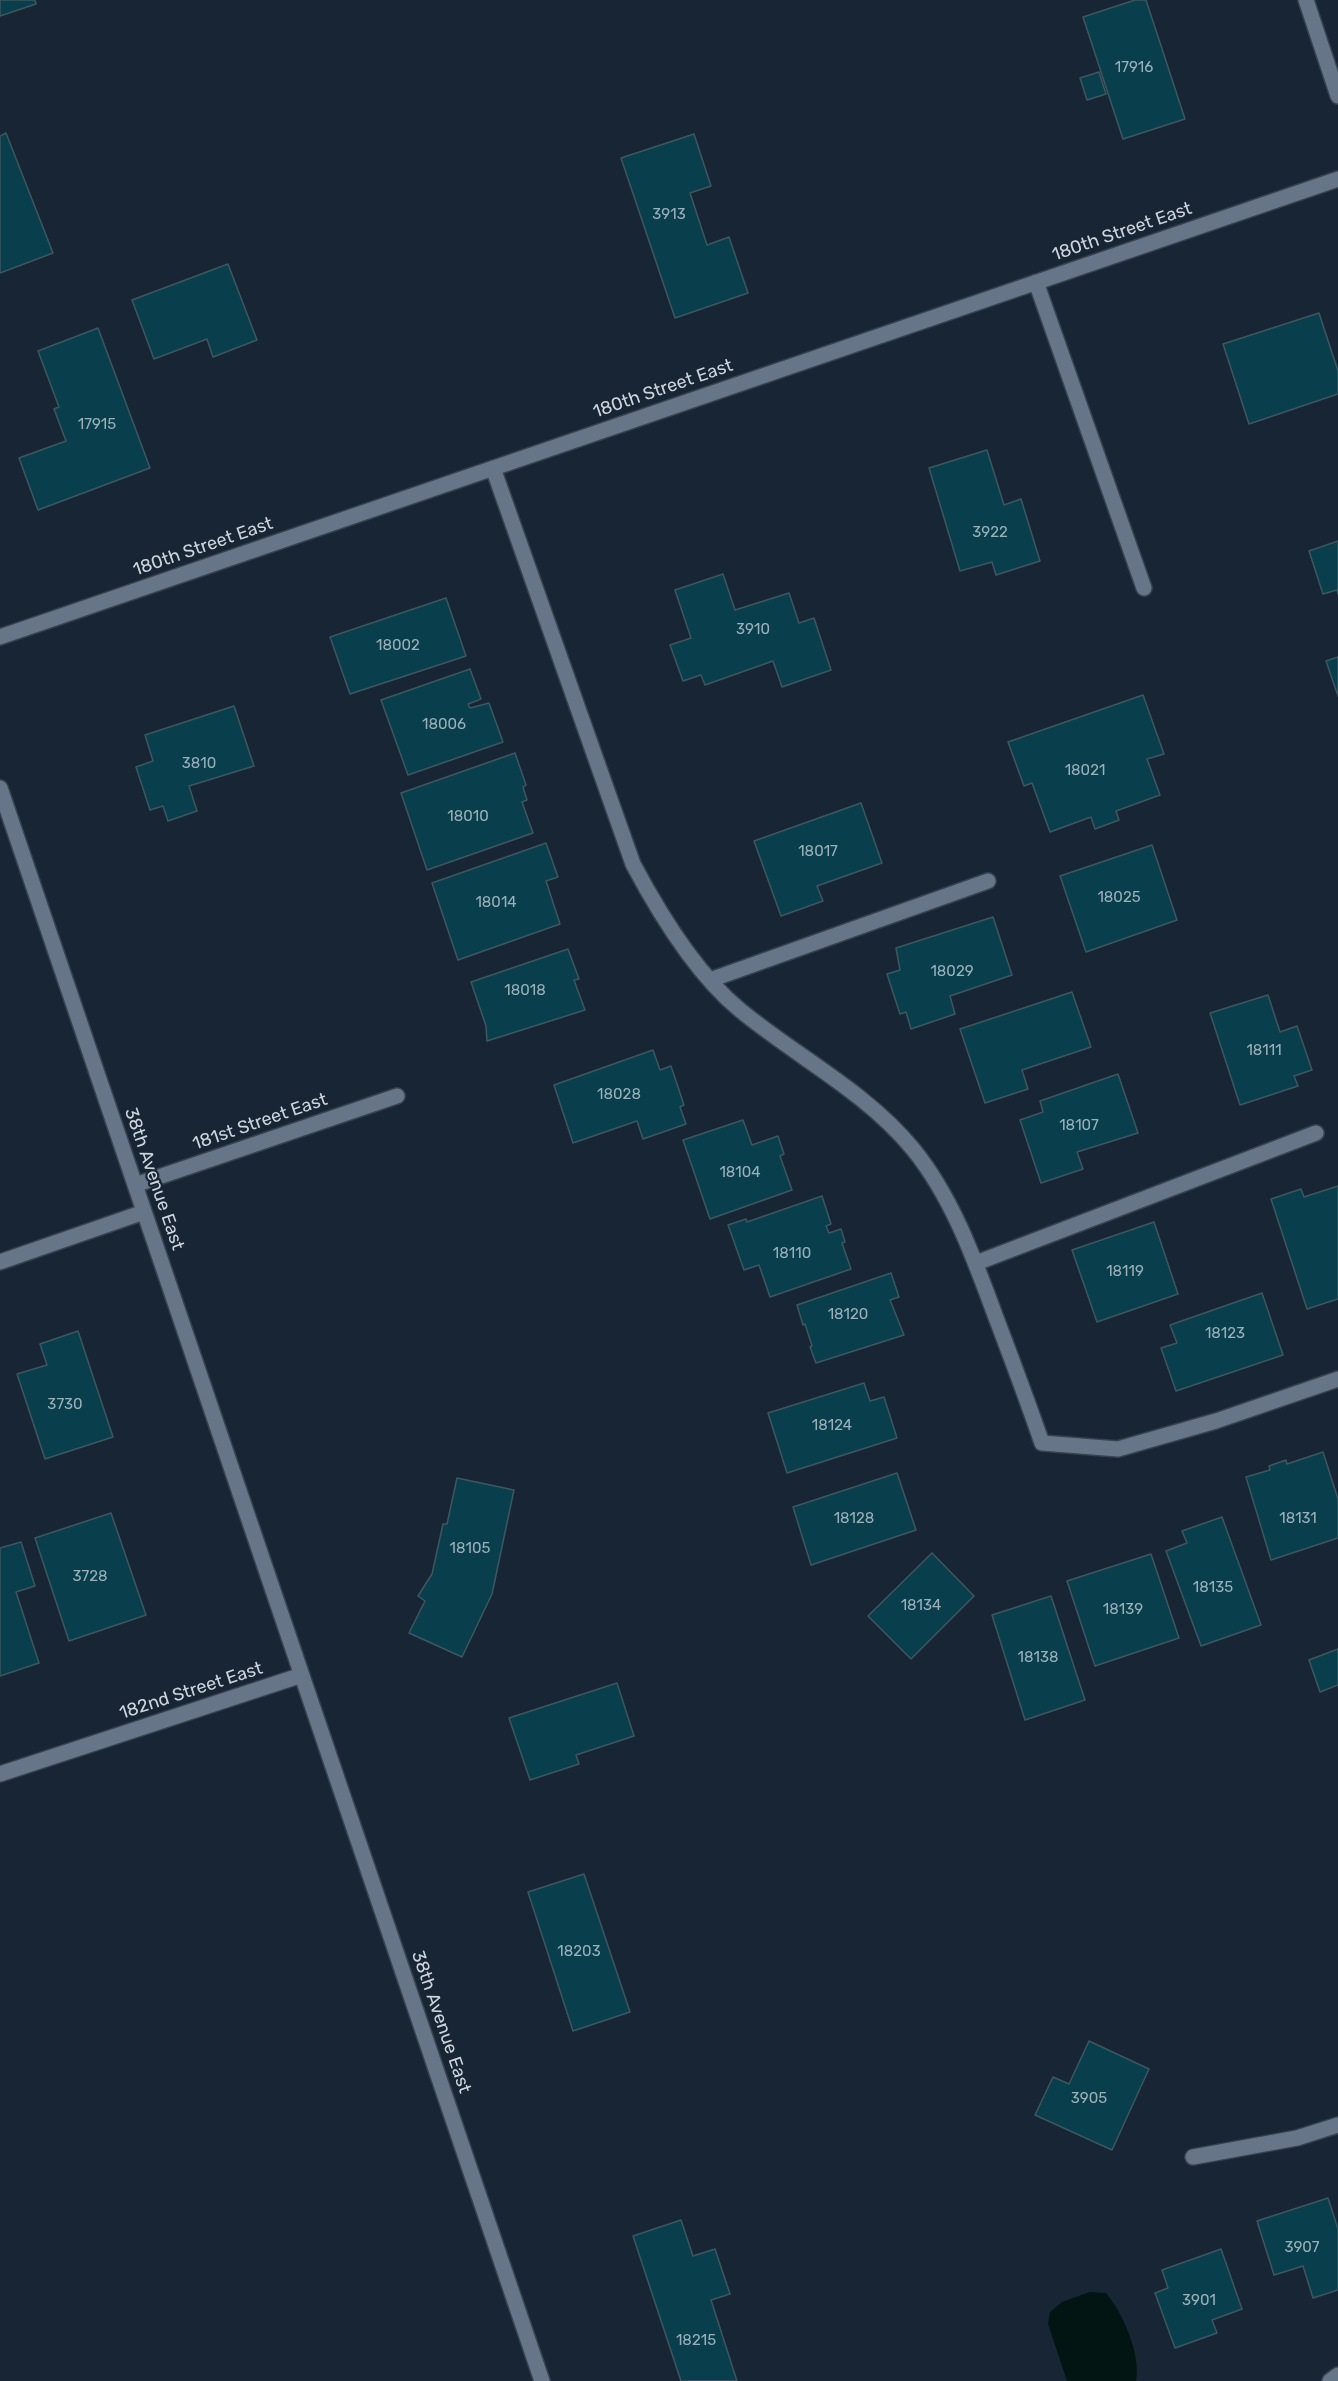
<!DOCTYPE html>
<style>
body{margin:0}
canvas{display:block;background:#182534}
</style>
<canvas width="1338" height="2381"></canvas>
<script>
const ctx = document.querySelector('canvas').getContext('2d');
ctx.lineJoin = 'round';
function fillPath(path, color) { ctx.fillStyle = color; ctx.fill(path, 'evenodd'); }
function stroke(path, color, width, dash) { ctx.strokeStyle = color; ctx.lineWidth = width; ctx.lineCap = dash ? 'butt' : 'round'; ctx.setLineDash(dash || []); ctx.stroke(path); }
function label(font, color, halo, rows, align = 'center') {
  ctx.font = font + ' Rubik,sans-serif'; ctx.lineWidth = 4.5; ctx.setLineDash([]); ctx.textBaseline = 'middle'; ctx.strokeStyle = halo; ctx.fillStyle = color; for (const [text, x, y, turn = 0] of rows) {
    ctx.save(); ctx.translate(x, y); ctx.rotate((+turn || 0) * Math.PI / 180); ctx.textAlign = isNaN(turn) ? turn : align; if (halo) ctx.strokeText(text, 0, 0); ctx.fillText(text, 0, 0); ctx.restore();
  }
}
fillPath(new Path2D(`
 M 1090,2292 L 1106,2293 C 1123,2313 1141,2355 1136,2381 L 1067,2381 L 1048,2324 L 1050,2312 L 1062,2302 Z`), '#021513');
const building = new Path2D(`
 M 0,0 L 35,0 L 36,4 L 0,16 Z
 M 1135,0 L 1146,0 L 1185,119 L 1123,139 L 1083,17 Z
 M 1099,72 L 1106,94 L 1087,100 L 1080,78 Z
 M 6,133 L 53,253 L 0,273 L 0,136 Z
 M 694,134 L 711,186 L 690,193 L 707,245 L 729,237 L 748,293 L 675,318 L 621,158 Z
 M 228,264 L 257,340 L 213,357 L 207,339 L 154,359 L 132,300 Z
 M 1319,313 L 1338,371 L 1338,394 L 1249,424 L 1223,344 Z
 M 98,328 L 150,468 L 38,510 L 19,458 L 66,441 L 54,409 L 59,407 L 38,351 Z
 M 987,450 L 1004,505 L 1021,499 L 1040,561 L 996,575 L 992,562 L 960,571 L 929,468 Z
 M 1338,541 L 1338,594 L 1337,590 L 1323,594 L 1309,551 Z
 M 723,574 L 735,610 L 789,593 L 799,623 L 814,618 L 831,670 L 782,687 L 773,661 L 705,685 L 701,675 L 683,681 L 670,645 L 691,638 L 675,590 Z
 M 446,598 L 466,656 L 350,694 L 330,637 Z
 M 1338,657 L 1338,696 L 1326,661 Z
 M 470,669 L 481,699 L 468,704 L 470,708 L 489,703 L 503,742 L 408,775 L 381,700 Z
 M 1143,695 L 1164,754 L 1147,759 L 1160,795 L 1116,811 L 1119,820 L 1095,829 L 1091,817 L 1050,832 L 1032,783 L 1024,786 L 1008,742 Z
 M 234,706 L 254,766 L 189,786 L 197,811 L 168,821 L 163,806 L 150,810 L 136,767 L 153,761 L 145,735 Z
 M 515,753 L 526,785 L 523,787 L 527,800 L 522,802 L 533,833 L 427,870 L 401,793 Z
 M 861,803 L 882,863 L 817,886 L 823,901 L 781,916 L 754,841 Z
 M 546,843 L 558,877 L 546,881 L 560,924 L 458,960 L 432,883 Z
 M 1152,845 L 1177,920 L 1086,952 L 1060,876 Z
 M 993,917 L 1012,975 L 950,996 L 955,1014 L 911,1029 L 906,1012 L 900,1014 L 887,974 L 900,970 L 896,948 Z
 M 568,949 L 579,979 L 574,980 L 585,1010 L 487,1041 L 486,1026 L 471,982 Z
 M 1072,992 L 1091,1047 L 1022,1070 L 1028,1089 L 985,1103 L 960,1029 Z
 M 1268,995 L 1280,1032 L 1297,1026 L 1312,1070 L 1294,1076 L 1298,1086 L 1240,1105 L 1210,1013 Z
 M 653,1050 L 660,1070 L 671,1066 L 684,1105 L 680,1107 L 686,1124 L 643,1139 L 637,1121 L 573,1143 L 554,1085 Z
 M 1118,1074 L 1138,1133 L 1077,1152 L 1083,1169 L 1041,1183 L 1020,1120 L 1043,1112 L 1040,1101 Z
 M 743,1120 L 752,1145 L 778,1136 L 784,1154 L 780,1156 L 792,1190 L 710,1219 L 683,1140 Z
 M 1338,1186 L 1338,1299 L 1307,1309 L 1271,1199 L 1301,1189 L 1304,1197 Z
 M 822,1196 L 831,1224 L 826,1226 L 829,1233 L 841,1229 L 845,1242 L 842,1243 L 851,1269 L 770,1297 L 759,1265 L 744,1270 L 728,1225 L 746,1219 L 747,1222 Z
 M 1154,1222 L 1178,1294 L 1097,1322 L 1072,1250 Z
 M 891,1273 L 899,1297 L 890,1300 L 904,1335 L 816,1363 L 810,1347 L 812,1346 L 805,1324 L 803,1325 L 797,1305 Z
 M 1262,1293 L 1283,1355 L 1176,1391 L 1161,1348 L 1177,1343 L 1170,1325 Z
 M 78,1331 L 113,1437 L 45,1459 L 17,1374 L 47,1365 L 40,1344 Z
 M 864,1383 L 870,1401 L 884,1397 L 897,1438 L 787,1473 L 768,1413 Z
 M 1323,1452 L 1338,1499 L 1338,1538 L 1271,1560 L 1246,1477 L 1270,1470 L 1269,1466 L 1286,1460 L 1287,1464 Z
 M 897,1473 L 916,1530 L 811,1565 L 793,1507 Z
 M 457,1478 L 514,1490 L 492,1594 L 462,1657 L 409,1633 L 425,1601 L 418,1596 L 432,1574 L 443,1524 L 447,1524 Z
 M 111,1513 L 146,1615 L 69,1641 L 35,1538 Z
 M 1222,1517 L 1261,1625 L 1201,1646 L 1166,1551 L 1187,1543 L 1182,1531 Z
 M 21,1542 L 35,1586 L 16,1592 L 39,1663 L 0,1676 L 0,1548 Z
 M 932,1553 L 974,1596 L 911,1659 L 868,1616 Z
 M 1151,1554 L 1179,1638 L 1095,1666 L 1067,1581 Z
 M 1051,1596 L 1085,1700 L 1025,1720 L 992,1615 Z
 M 1338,1649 L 1338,1685 L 1320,1692 L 1309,1660 Z
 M 617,1683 L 634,1736 L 576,1755 L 579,1764 L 530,1780 L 509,1718 Z
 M 584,1874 L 630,2012 L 573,2031 L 528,1892 Z
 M 1089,2041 L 1149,2069 L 1112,2150 L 1035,2115 L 1053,2077 L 1069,2084 Z
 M 1328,2198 L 1338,2229 L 1338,2290 L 1313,2298 L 1303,2266 L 1274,2275 L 1257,2221 Z
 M 681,2220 L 693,2256 L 715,2249 L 730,2294 L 711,2300 L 737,2381 L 681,2381 L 633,2236 Z
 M 1221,2249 L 1242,2309 L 1212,2320 L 1217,2333 L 1175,2348 L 1155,2293 L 1168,2288 L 1162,2270 Z`);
fillPath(building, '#093f4d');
stroke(building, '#3d575f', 1.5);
const minor = new Path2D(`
 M 1306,0 L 1338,96
 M 1036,282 L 1144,588
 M 493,468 L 633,864 C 659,913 696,974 740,1010 C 797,1057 865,1091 913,1149 C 952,1197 974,1258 995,1315 C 1011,1357 1027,1400 1042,1443 L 1118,1449 L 1216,1421 L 1338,1379
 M 0,637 L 1338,179
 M 0,788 L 542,2381
 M 710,980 L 988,881
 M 135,1185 L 397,1096
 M 0,1262 L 144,1212
 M 976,1263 L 1316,1133
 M 0,1774 L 302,1675
 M 1193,2157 L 1297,2138 L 1338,2125
 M 1330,2381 L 1338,2375`);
stroke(minor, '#38414e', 18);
stroke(minor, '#667588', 15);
label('15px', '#9bafba', null, [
 ["17916",1134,68],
 ["3913",669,215],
 ["17915",97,425],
 ["3922",990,533],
 ["3910",753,630],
 ["18002",398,646],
 ["18006",444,725],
 ["3810",199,764],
 ["18021",1085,771],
 ["18010",468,817],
 ["18017",818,852],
 ["18025",1119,898],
 ["18014",496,903],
 ["18029",952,972],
 ["18018",525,991],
 ["18111",1264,1051],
 ["18028",619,1095],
 ["18107",1079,1126],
 ["18104",740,1173],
 ["18110",792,1254],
 ["18119",1125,1272],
 ["18120",848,1315],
 ["18123",1225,1334],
 ["3730",65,1405],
 ["18124",832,1426],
 ["18128",854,1519],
 ["18131",1298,1519],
 ["18105",470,1549],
 ["3728",90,1577],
 ["18135",1213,1588],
 ["18134",921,1606],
 ["18139",1123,1610],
 ["18138",1038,1658],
 ["18203",579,1952],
 ["3905",1089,2099],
 ["3907",1302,2248],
 ["3901",1199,2301],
 ["18215",696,2341]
]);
label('18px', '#ccd4de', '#182534', [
 ["180th Street East",1122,232,-19],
 ["180th Street East",663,389,-19],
 ["180th Street East",203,547,-19],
 ["181st Street East",260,1122,-19],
 ["38th Avenue East",154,1179,71],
 ["182nd Street East",191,1691,-18],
 ["38th Avenue East",441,2022,71]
]);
</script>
